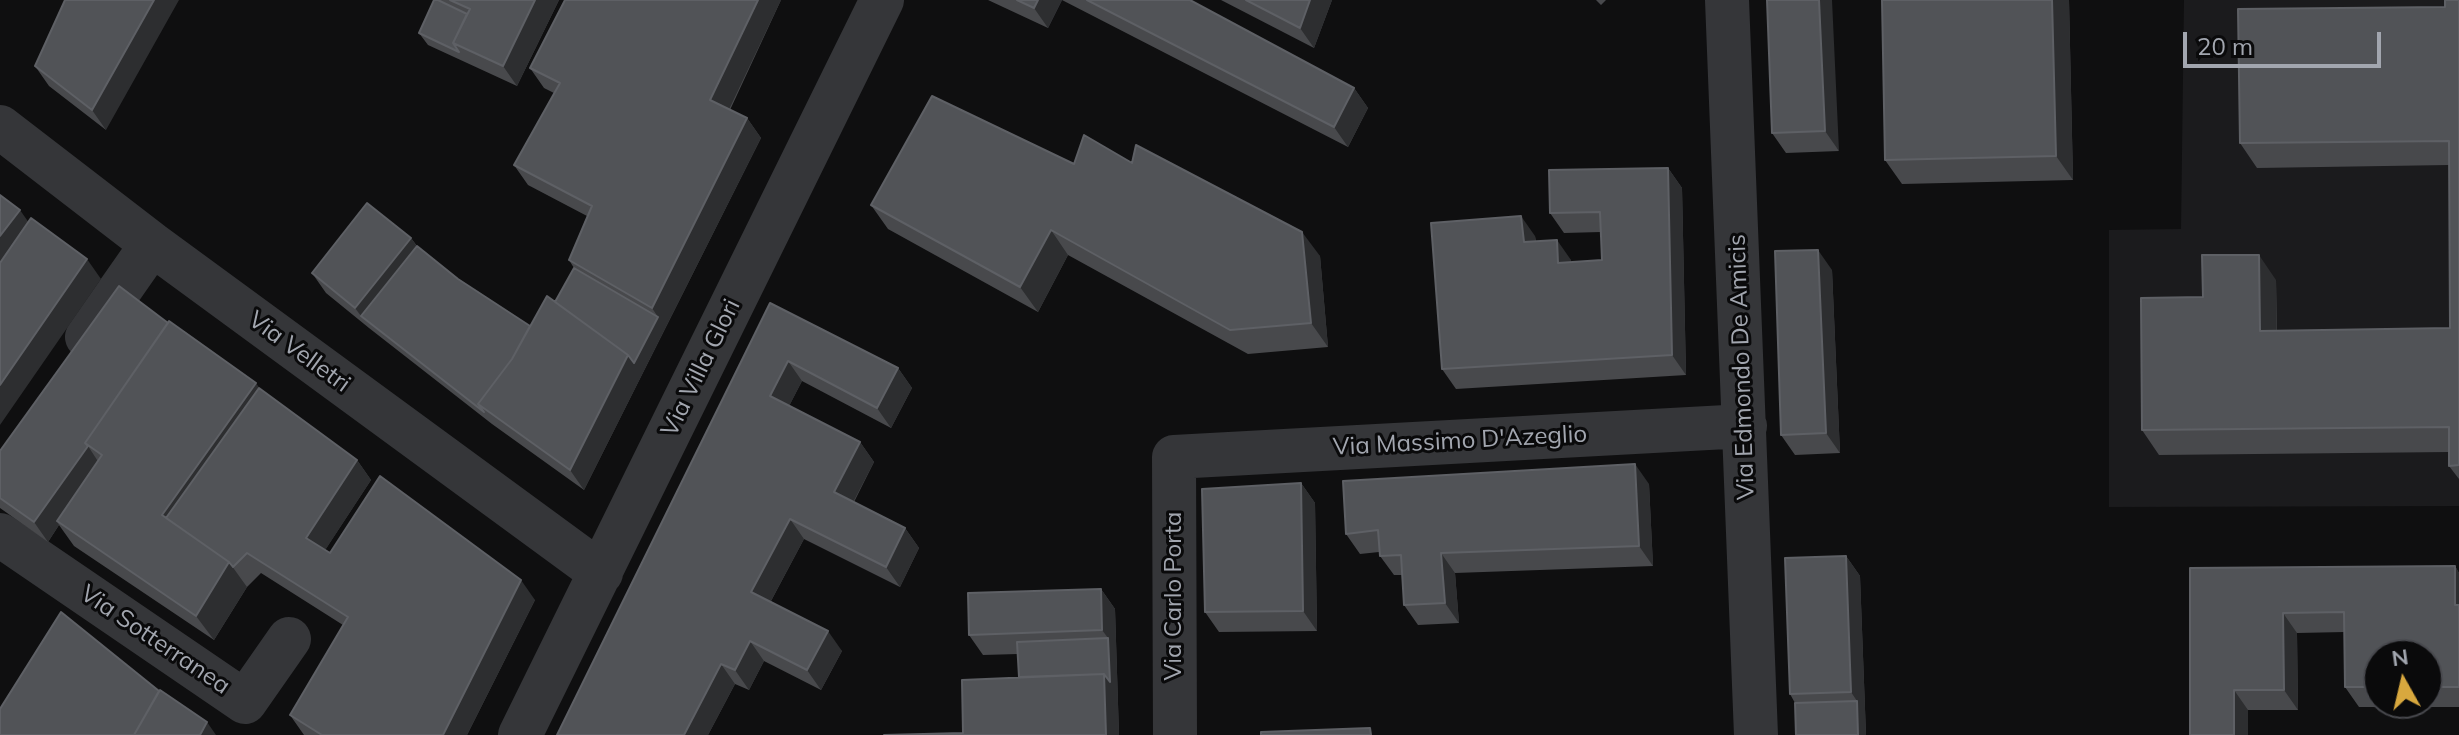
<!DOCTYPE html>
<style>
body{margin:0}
#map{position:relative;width:2459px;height:735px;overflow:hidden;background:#0f0f10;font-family:Mulish,sans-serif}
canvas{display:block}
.north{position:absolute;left:2363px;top:639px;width:80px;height:80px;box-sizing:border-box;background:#0a0a0b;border:2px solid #47484d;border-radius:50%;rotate:352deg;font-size:22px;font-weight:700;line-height:32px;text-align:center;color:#a2a6af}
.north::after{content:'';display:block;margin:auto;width:28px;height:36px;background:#d8a83e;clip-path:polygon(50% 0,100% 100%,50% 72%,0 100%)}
.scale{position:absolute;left:2183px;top:32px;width:198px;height:36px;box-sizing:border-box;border:4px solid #a2a6af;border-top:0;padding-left:10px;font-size:24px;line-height:28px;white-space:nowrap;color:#a2a6af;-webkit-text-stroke:6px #0a0a0b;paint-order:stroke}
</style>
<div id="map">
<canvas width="2459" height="735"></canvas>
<div class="north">N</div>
<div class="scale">20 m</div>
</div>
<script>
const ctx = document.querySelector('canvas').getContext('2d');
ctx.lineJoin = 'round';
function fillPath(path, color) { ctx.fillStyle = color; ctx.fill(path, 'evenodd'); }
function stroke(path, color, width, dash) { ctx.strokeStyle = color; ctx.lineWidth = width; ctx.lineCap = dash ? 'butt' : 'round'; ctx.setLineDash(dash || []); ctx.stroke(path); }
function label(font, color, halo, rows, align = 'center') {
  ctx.font = font + ' Mulish,sans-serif'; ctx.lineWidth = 6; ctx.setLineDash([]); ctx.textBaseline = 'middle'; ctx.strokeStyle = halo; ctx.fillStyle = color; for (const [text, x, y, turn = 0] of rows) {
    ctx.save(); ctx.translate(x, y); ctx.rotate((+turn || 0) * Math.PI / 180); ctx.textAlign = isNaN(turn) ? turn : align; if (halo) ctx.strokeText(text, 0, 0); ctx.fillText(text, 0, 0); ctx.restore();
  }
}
fillPath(new Path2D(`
 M 2184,0 L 2459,0 L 2459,506 L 2109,507 L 2109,230 L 2181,229 Z`), '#1b1b1d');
stroke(new Path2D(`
 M 1727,0 L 1756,735
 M 0,127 L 152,244 L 601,573
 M 87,337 L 152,244
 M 0,535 L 245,702 L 289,639
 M 520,735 L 882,0
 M 1175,735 L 1174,457 L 1745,426`), '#353639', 44);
fillPath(new Path2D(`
 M 65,0 L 106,130 L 49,86 L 35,66 Z
 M 434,0 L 559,0 L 517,86 L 428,45 L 419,33 Z
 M 781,0 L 730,110 L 747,118 L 761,138 L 584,490 L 492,424 L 369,328 L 326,293 L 312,273 L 411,238 L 417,246 L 458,279 L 530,326 L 555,302 L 574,268 L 569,260 L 587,216 L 528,185 L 514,165 L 554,93 L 544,88 L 530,68 Z
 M 988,0 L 1062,0 L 1048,28 Z
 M 1062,0 L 1190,0 L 1354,88 L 1368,108 L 1348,147 Z
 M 1221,0 L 1332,0 L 1314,48 Z
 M 1596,0 L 1606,0 L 1601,5 Z
 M 1767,0 L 1839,151 L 1786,153 L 1772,133 Z
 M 2069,0 L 2073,180 L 1902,184 L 1885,160 Z
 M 2459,0 L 2459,479 L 2449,466 L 2449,452 L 2159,455 L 2142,430 L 2203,297 L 2276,280 L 2277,331 L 2450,328 L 2449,165 L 2257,168 L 2240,143 L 2445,7 Z
 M 1132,163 L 1320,256 L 1328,347 L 1248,354 L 1068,255 L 1038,312 L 888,229 L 871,205 L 1074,164 Z
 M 1668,168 L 1682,188 L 1686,375 L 1456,389 L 1442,369 L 1535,236 L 1536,242 L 1571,260 L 1571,262 L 1602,260 L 1601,232 L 1564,233 L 1550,213 Z
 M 1832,270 L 1840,453 L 1795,455 L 1781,435 Z
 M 770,303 L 898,368 L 912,388 L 891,428 L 802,381 L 789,406 L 860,442 L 874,462 L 854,502 L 905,528 L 919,548 L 900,587 L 804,539 L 771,601 L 842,651 L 821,690 L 764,661 L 749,690 L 735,684 L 708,735 L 557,735 Z
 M 168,323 L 357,460 L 371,480 L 325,550 L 330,553 L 535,600 L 467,735 L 304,735 L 290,715 L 343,625 L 261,573 L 247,587 L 214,640 L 74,546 L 59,525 L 48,542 L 0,508 L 0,451 Z
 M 1301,483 L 1315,503 L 1317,631 L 1219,632 L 1205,612 Z
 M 1649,484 L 1653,566 L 1455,573 L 1459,623 L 1418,625 L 1404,605 L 1402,575 L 1394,575 L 1380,556 L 1379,552 L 1360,554 L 1346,534 Z
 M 1846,556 L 1860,576 L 1866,735 L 1795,703 L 1790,694 Z
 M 2455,566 L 2459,573 L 2459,707 L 2359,707 L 2345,687 L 2345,632 L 2297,633 L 2298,710 L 2248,710 L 2248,735 L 2190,568 ZM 2379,655 L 2427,655 L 2427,703 L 2379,703 Z
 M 1101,589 L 1115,609 L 1119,735 L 884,735 L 963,733 L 1019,677 L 1018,654 L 983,655 L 969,635 Z`), '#48494c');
fillPath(new Path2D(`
 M 154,0 L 179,0 L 106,130 L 92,110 Z
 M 535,0 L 559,0 L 517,86 L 503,66 Z
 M 758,0 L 781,0 L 724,120 L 710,100 Z
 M 1038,0 L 1062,0 L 1048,28 L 1034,8 Z
 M 1310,0 L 1332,0 L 1314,48 L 1300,28 Z
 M 1819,0 L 1832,0 L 1839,151 L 1825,131 Z
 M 2052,0 L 2069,0 L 2073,180 L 2056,156 Z
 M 1354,88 L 1368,108 L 1348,147 L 1334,127 Z
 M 747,118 L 761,138 L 584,490 L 570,470 L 628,355 L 658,317 L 652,308 Z
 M 1668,168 L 1682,188 L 1686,375 L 1672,355 Z
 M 20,210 L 34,230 L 0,274 L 0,236 Z
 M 1521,216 L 1535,236 L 1538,262 L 1524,242 Z
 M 1051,230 L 1068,255 L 1038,312 L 1020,287 Z
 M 1302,232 L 1320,256 L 1328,347 L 1311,323 Z
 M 411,238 L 425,258 L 361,316 L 355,308 Z
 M 1557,240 L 1571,260 L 1572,283 L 1558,263 Z
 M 1818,250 L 1832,270 L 1840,453 L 1826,433 Z
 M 2259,255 L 2276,280 L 2277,356 L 2260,331 Z
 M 87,259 L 101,279 L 0,425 L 0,385 Z
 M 788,361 L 802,381 L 784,416 L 770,396 Z
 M 898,368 L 912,388 L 891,428 L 877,408 Z
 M 256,383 L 273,408 L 184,533 L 162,515 Z
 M 860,442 L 874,462 L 848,512 L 834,492 Z
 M 88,446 L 101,466 L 57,521 L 59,525 L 48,542 L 34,522 Z
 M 357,460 L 371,480 L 320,558 L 306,538 Z
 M 1635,464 L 1649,484 L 1653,566 L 1639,546 Z
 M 1301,483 L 1315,503 L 1317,631 L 1303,611 Z
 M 790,519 L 804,539 L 765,612 L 751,592 Z
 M 905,528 L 919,548 L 900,587 L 886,567 Z
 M 1441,553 L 1455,573 L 1459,623 L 1445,603 Z
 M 1846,556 L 1860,576 L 1866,735 L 1858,735 L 1857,701 L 1851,692 Z
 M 229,562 L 247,587 L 214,640 L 196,616 Z
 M 2455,566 L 2459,573 L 2459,611 L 2455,605 Z
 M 521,580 L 535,600 L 467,735 L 443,735 Z
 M 1101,589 L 1115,609 L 1119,735 L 1106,735 L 1104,674 L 1108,638 L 1102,630 Z
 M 2283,613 L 2297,633 L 2298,710 L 2284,690 Z
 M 828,631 L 842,651 L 821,690 L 807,670 Z
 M 750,641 L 764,661 L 749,690 L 735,670 Z
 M 721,664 L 735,684 L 708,735 L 684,735 Z
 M 2234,690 L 2248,710 L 2248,735 L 2234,735 Z
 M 207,722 L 216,735 L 200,735 Z`), '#2d2e30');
const building = new Path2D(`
 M 65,0 L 154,0 L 92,110 L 35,66 Z
 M 434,0 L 438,0 L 467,14 L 453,43 L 459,52 L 419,33 Z
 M 450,0 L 535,0 L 503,66 L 453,43 L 470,9 Z
 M 565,0 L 758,0 L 710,100 L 747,118 L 652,308 L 569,260 L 592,206 L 514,165 L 560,83 L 530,68 Z
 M 1017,0 L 1038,0 L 1034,8 Z
 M 1087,0 L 1190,0 L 1354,88 L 1334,127 Z
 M 1246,0 L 1310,0 L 1300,28 Z
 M 1767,0 L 1819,0 L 1825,131 L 1772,133 Z
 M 1882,0 L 2052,0 L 2056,156 L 1885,160 Z
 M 2445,0 L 2459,0 L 2459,465 L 2449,466 L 2449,427 L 2142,430 L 2141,298 L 2203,297 L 2202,255 L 2259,255 L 2260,331 L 2450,328 L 2449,141 L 2240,143 L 2238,9 L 2445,7 Z
 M 932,96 L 1074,164 L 1084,135 L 1132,163 L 1136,145 L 1302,232 L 1311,323 L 1230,330 L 1051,230 L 1020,287 L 871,205 Z
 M 1668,168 L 1672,355 L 1442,369 L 1431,223 L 1521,216 L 1524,242 L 1557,240 L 1558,263 L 1602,260 L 1600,212 L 1550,213 L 1549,170 Z
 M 0,195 L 20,210 L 0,236 Z
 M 367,203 L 411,238 L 355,308 L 312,273 Z
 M 31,218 L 87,259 L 0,385 L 0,263 Z
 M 417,246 L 458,279 L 530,326 L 512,359 L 478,404 L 484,412 L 361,316 Z
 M 1818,250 L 1826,433 L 1781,435 L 1775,251 Z
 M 574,268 L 658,317 L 634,363 L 628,355 L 555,302 Z
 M 119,286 L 168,323 L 85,443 L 88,446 L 34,522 L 0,498 L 0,451 Z
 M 547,296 L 628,355 L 570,470 L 478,404 L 512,359 Z
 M 770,303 L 898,368 L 877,408 L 788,361 L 770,396 L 860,442 L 834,492 L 905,528 L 886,567 L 790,519 L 751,592 L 828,631 L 807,670 L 750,641 L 735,670 L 721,664 L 684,735 L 557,735 Z
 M 169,321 L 256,383 L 162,515 L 229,562 L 196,616 L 57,521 L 102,455 L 85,443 Z
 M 259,388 L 357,460 L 306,538 L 330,553 L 380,476 L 521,580 L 443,735 L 322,735 L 290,715 L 348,617 L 247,553 L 233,567 L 229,562 L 166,518 Z
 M 1635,464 L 1639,546 L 1441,553 L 1445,603 L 1404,605 L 1401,555 L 1380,556 L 1378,530 L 1346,534 L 1343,481 Z
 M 1301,483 L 1303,611 L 1205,612 L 1202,489 Z
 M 1846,556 L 1851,692 L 1790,694 L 1785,558 Z
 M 2455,566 L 2455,605 L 2459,605 L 2459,687 L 2427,687 L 2427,655 L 2379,655 L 2379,687 L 2345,687 L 2344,612 L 2283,613 L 2284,690 L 2234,690 L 2234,735 L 2190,735 L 2190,568 Z
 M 1101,589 L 1102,630 L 969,635 L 968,593 Z
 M 61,612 L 159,691 L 134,735 L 0,735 L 0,709 Z
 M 1108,638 L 1110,682 L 1104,674 L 1019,677 L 1017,642 Z
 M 1104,674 L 1106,735 L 884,735 L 963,733 L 962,680 Z
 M 160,690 L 207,722 L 200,735 L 134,735 Z
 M 1857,701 L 1858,735 L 1796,735 L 1795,703 Z
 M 1370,728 L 1371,735 L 1261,735 L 1261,732 Z`);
fillPath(building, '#515357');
stroke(building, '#5e6065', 2);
label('24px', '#a2a6af', '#0a0a0b', [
 ["Via Velletri",299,352,36],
 ["Via Edmondo De Amicis",1742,367,-92],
 ["Via Villa Glori",701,368,-64],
 ["Via Massimo D'Azeglio",1460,441,-3],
 ["Via Carlo Porta",1174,596,-90],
 ["Via Sotterranea",155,640,34]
]);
</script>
